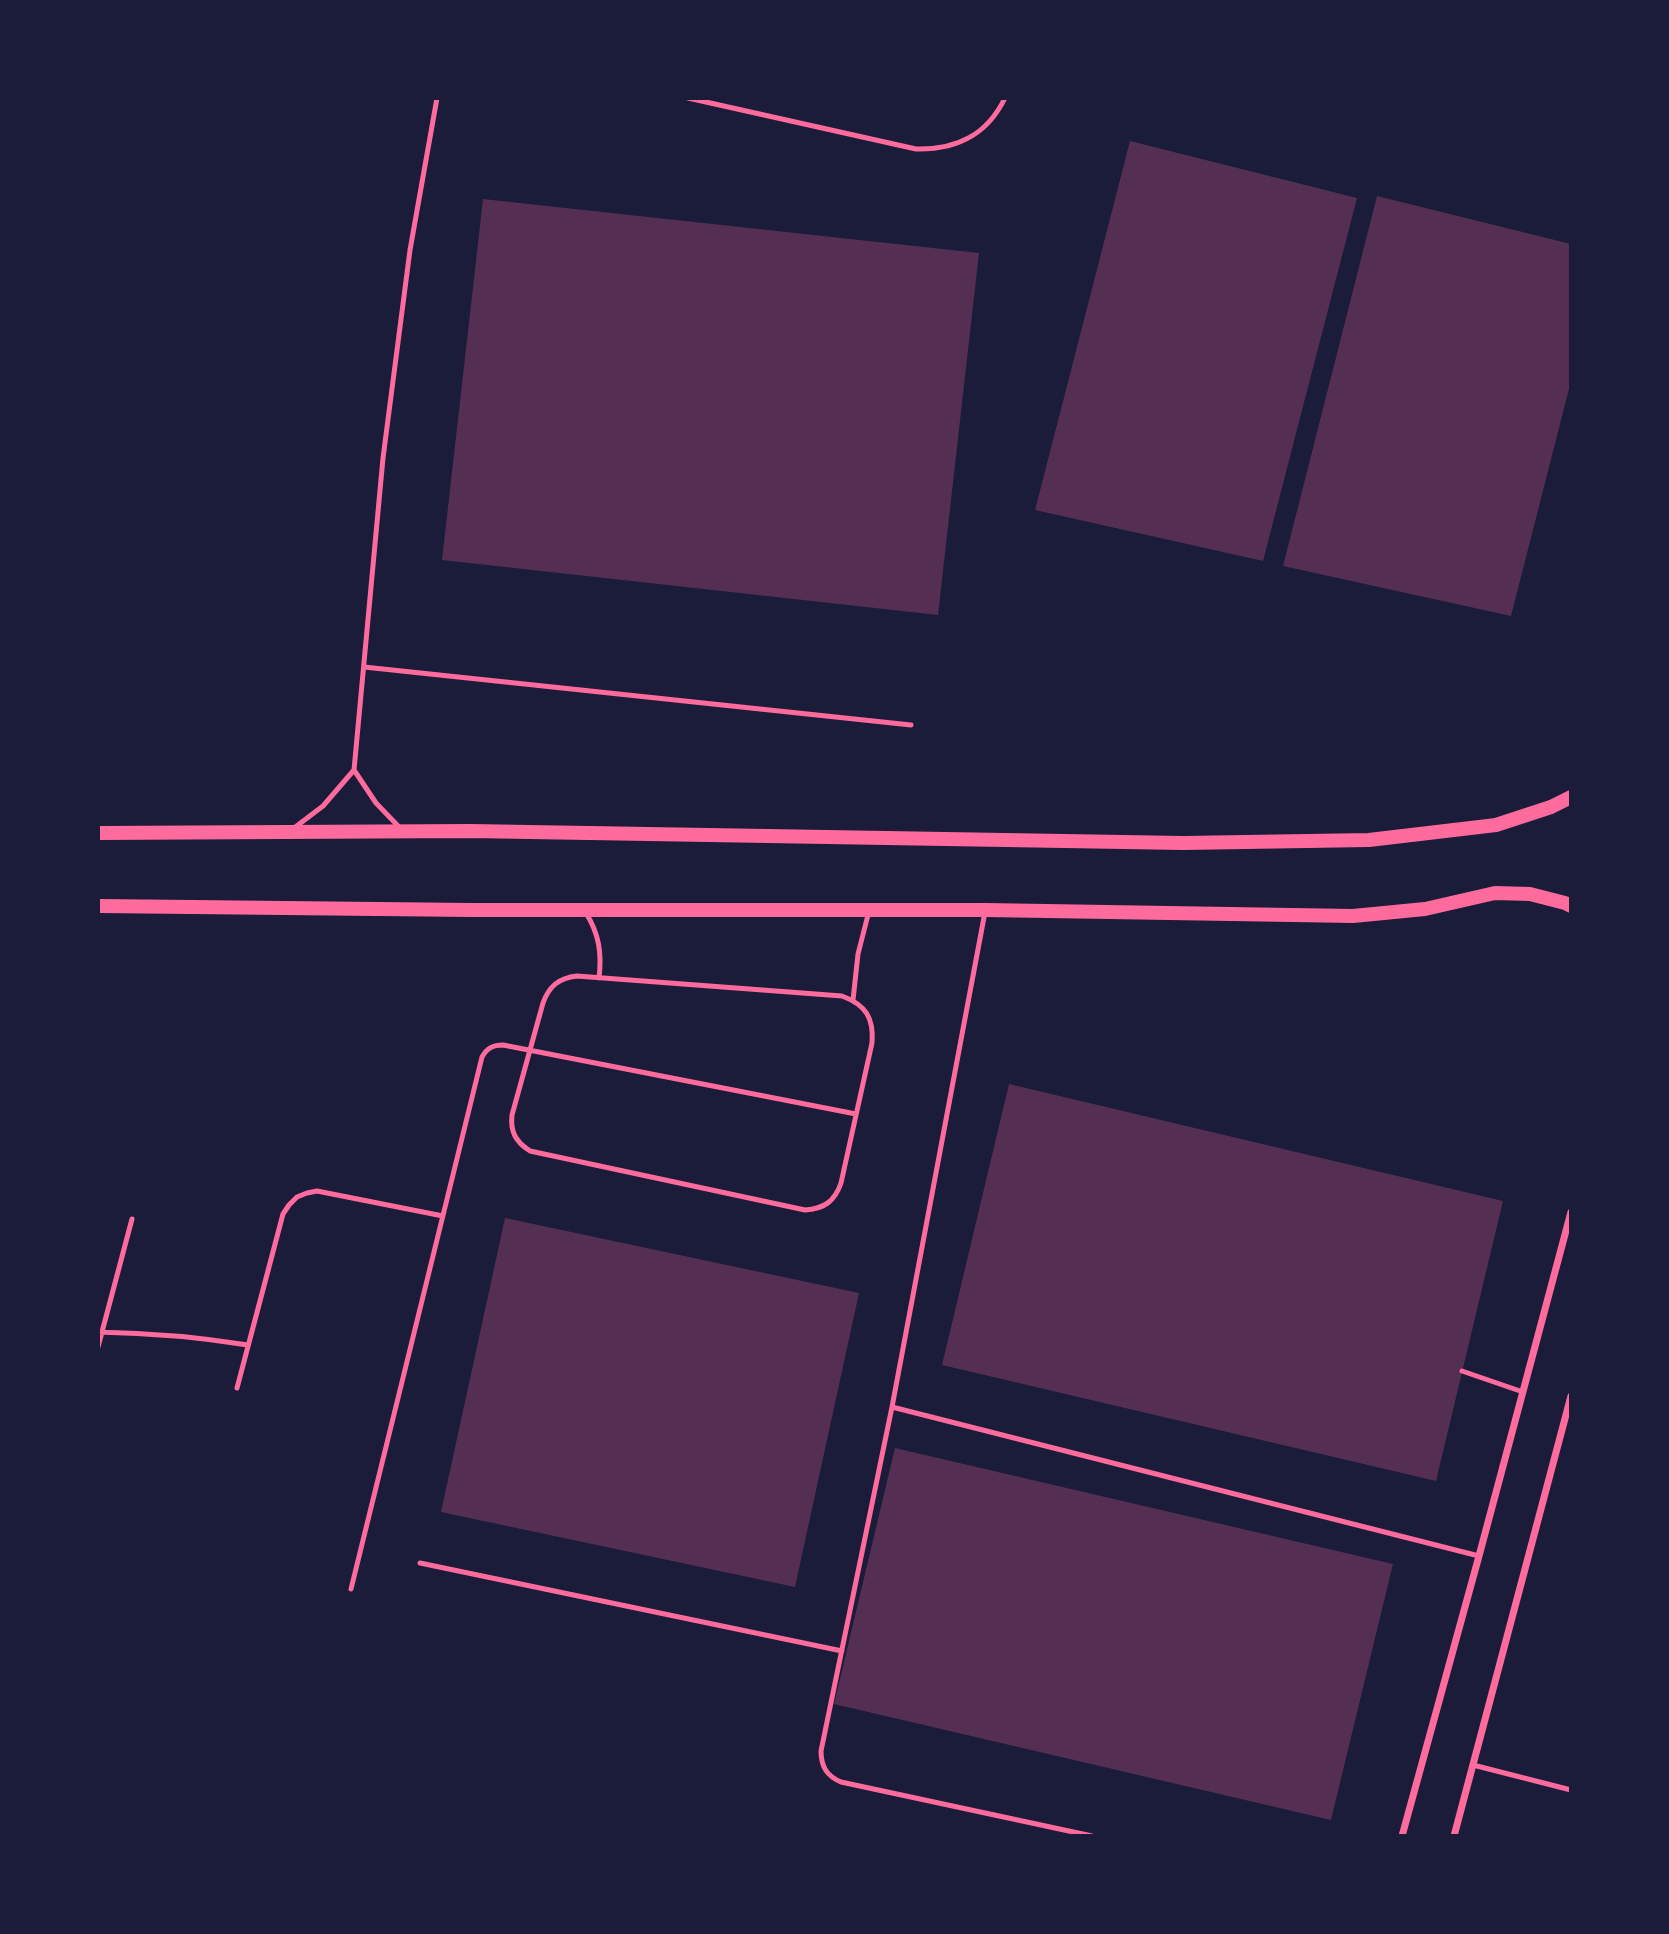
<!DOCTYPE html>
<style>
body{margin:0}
#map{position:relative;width:1669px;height:1934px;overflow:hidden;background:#1b1b3a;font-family:Figtree,sans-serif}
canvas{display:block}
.frame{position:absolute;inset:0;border:100px solid #1b1b3a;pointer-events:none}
</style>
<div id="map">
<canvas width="1669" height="1934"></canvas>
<div class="frame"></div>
</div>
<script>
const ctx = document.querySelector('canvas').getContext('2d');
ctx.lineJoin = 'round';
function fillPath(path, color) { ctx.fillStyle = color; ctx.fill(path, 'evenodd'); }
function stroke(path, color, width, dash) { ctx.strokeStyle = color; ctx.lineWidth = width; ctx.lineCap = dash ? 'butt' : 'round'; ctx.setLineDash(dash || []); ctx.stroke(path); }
fillPath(new Path2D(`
 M 1130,141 L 1357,198 L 1263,561 L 1035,510 Z
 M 1377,196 L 1571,244 L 1571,381 L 1511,616 L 1283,566 Z
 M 483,199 L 979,253 L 938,615 L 442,560 Z
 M 1009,1084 L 1503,1201 L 1436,1481 L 942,1365 Z
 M 505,1218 L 859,1293 L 795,1587 L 441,1512 Z
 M 895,1448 L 1393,1564 L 1331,1820 L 834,1704 Z`), '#542f53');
stroke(new Path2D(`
 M 688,98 L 916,149 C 957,150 987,135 1005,98
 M 364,667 L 911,725
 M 294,828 L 323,806 L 354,770
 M 401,829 L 376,803 L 354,770 L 383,458 L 410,250 L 437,98
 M 985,912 L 892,1407 L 821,1751 C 821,1767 827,1776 841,1782 L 1092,1836
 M 586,913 C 599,934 602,953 599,978
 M 577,976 L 842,996 C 866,1005 874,1018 872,1043 L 841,1183 C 835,1201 824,1209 805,1210 L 530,1151 C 516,1142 510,1132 512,1115 L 543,1003 C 549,986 559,978 577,976 Z
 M 853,1000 L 858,954 L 869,911
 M 98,1332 C 149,1333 198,1337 248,1345
 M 98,1347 L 132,1219
 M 1462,1371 L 1523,1392
 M 237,1388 L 283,1214 L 289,1205 L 297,1197 L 307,1193 L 317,1191 L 443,1216
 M 892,1407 L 1479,1556
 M 420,1563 L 842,1651
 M 351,1589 L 482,1057 C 487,1048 493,1045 503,1045 L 856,1114
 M 1473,1765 L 1571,1790`), '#ff6b9d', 5);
stroke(new Path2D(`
 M 1402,1836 L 1479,1556 L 1571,1212
 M 1454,1836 L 1571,1396`), '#ff6b9d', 7);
stroke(new Path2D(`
 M 98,833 L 470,831 L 1183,843 L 1369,840 L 1496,825 L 1551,807 L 1571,797
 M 98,906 L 471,910 L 985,910 L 1353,916 L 1425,909 L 1495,893 L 1530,894 L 1565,903 L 1571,906`), '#ff6b9d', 14);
</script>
